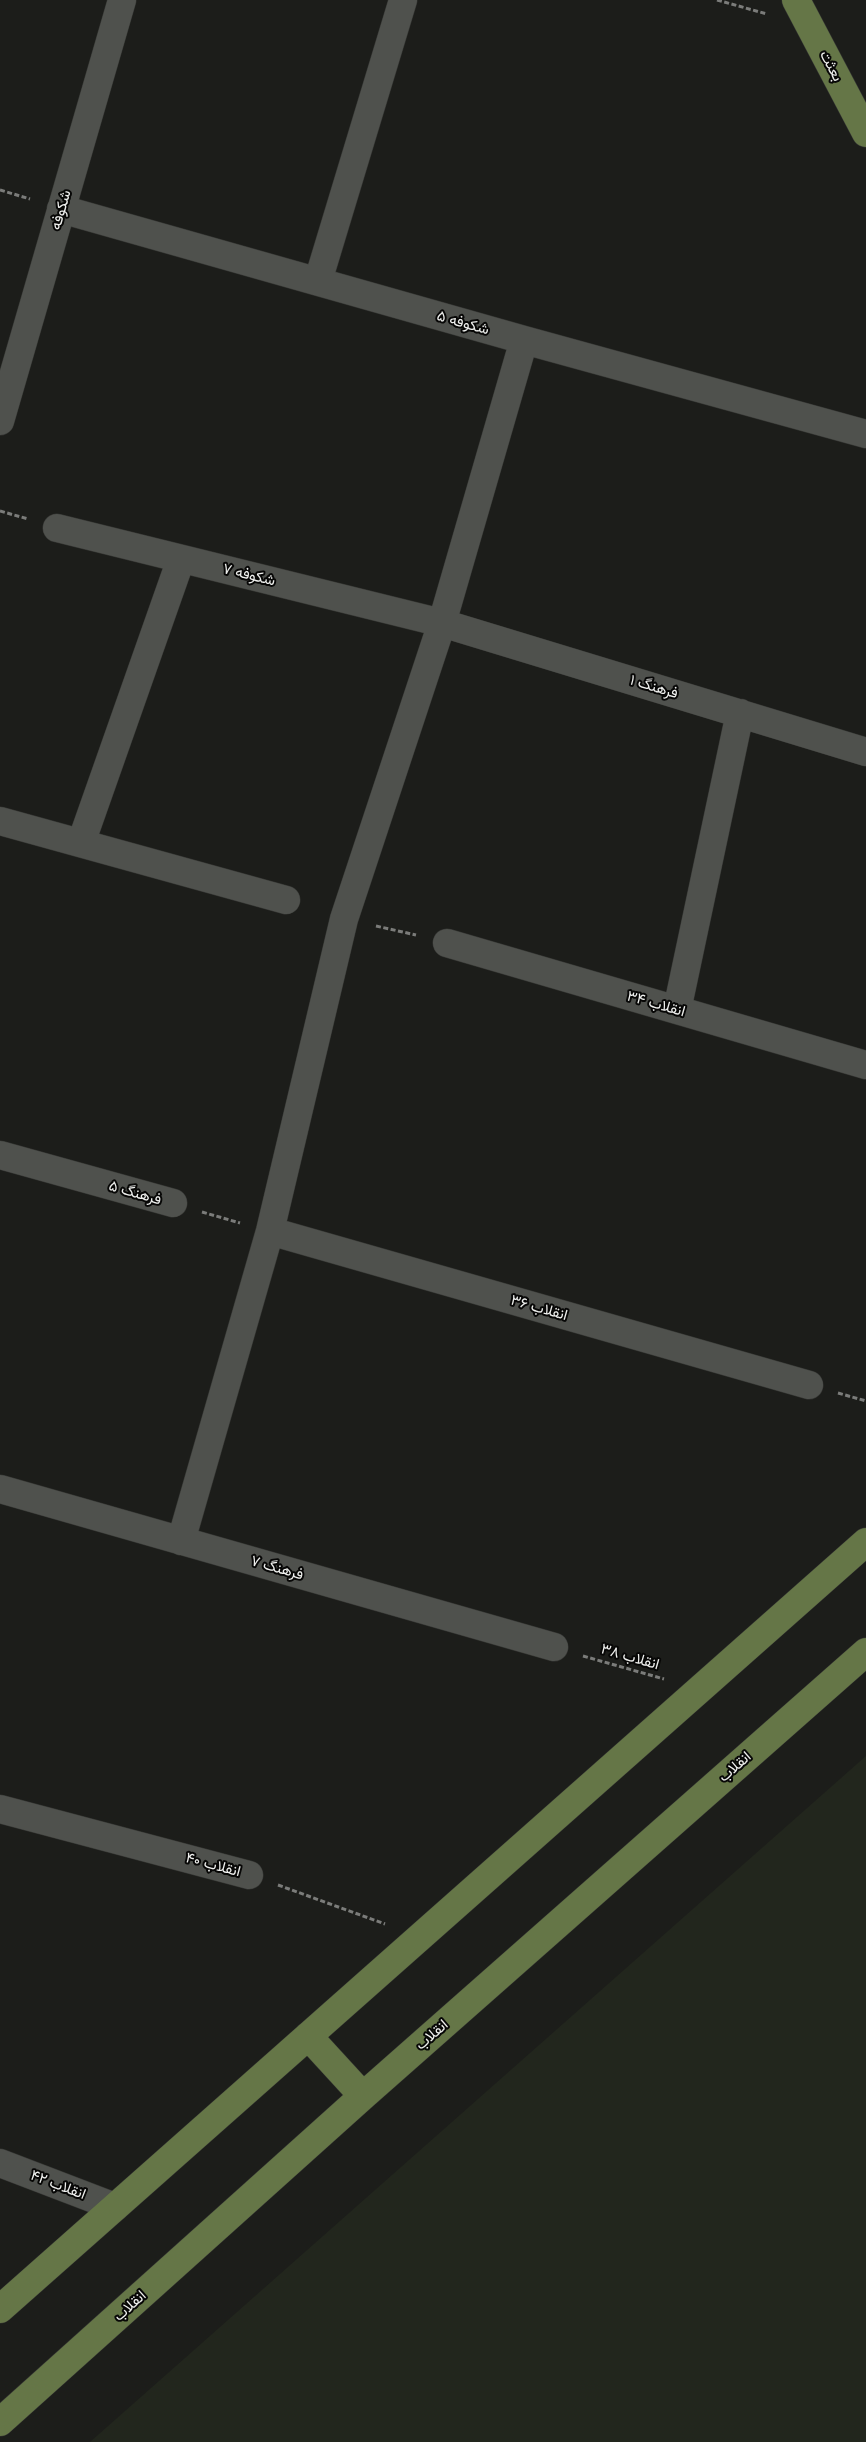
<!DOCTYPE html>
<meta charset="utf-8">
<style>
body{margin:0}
canvas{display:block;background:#1c1d1a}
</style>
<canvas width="866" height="2442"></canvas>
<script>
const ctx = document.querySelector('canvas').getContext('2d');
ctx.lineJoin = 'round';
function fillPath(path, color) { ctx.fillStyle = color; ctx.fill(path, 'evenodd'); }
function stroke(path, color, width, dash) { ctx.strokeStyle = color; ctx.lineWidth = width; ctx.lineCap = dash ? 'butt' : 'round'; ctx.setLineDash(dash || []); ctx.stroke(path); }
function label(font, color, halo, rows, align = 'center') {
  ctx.font = font + ' "PT Sans",Vazirmatn,sans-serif'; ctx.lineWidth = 4; ctx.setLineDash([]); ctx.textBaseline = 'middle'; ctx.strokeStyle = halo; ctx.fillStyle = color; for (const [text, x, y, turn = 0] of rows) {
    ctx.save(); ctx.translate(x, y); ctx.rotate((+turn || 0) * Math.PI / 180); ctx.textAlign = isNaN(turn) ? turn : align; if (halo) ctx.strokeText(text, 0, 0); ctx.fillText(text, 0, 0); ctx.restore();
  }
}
fillPath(new Path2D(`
 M 866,1756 L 866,2442 L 90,2442 Z`), '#22261d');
const minor = new Path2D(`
 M 61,209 L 524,340 L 866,434
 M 318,281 L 403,0
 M 0,421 L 122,0
 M 57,528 L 442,623 L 866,752
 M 0,821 L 286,900
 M 81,843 L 181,559
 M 447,943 L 866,1065
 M 677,1010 L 740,713
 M 0,1155 L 173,1203
 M 270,1231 L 809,1385
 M 0,1489 L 554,1647
 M 181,1541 L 270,1231 L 344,919 L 442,623 L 524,340
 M 0,1809 L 249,1875
 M 0,2163 L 115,2207`);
const major = new Path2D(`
 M 796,0 L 866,133
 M 308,2036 L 363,2096
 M 0,2309 L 866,1542
 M 0,2422 L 363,2096 L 866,1652`);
stroke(minor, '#363734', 29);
stroke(major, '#363734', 29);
stroke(new Path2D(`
 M 717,0 L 767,14
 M 0,190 L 30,199
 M 0,511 L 28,519
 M 376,926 L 416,935
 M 202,1212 L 240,1223
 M 838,1393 L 866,1401
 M 583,1656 L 664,1679
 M 278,1885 L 385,1924`), '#7b7c7a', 3, [5, 2.5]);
stroke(minor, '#4f514d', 28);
stroke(major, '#657647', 28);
label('15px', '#f0f1ef', '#070706', [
 ["بعثت",831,66,62],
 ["شکوفه",61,210,-74],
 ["شکوفه ۵",463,323,16],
 ["شکوفه ۷",249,575,14],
 ["فرهنگ ۱",654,687,17],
 ["انقلاب ۳۴",656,1004,16],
 ["فرهنگ ۵",135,1193,16],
 ["انقلاب ۳۶",539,1308,16],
 ["فرهنگ ۷",277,1568,16],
 ["انقلاب ۳۸",630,1657,16],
 ["انقلاب",735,1767,-41],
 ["انقلاب ۴۰",213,1865,15],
 ["انقلاب",432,2035,-41],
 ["انقلاب ۴۲",58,2185,21],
 ["انقلاب",130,2306,-42]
]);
</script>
